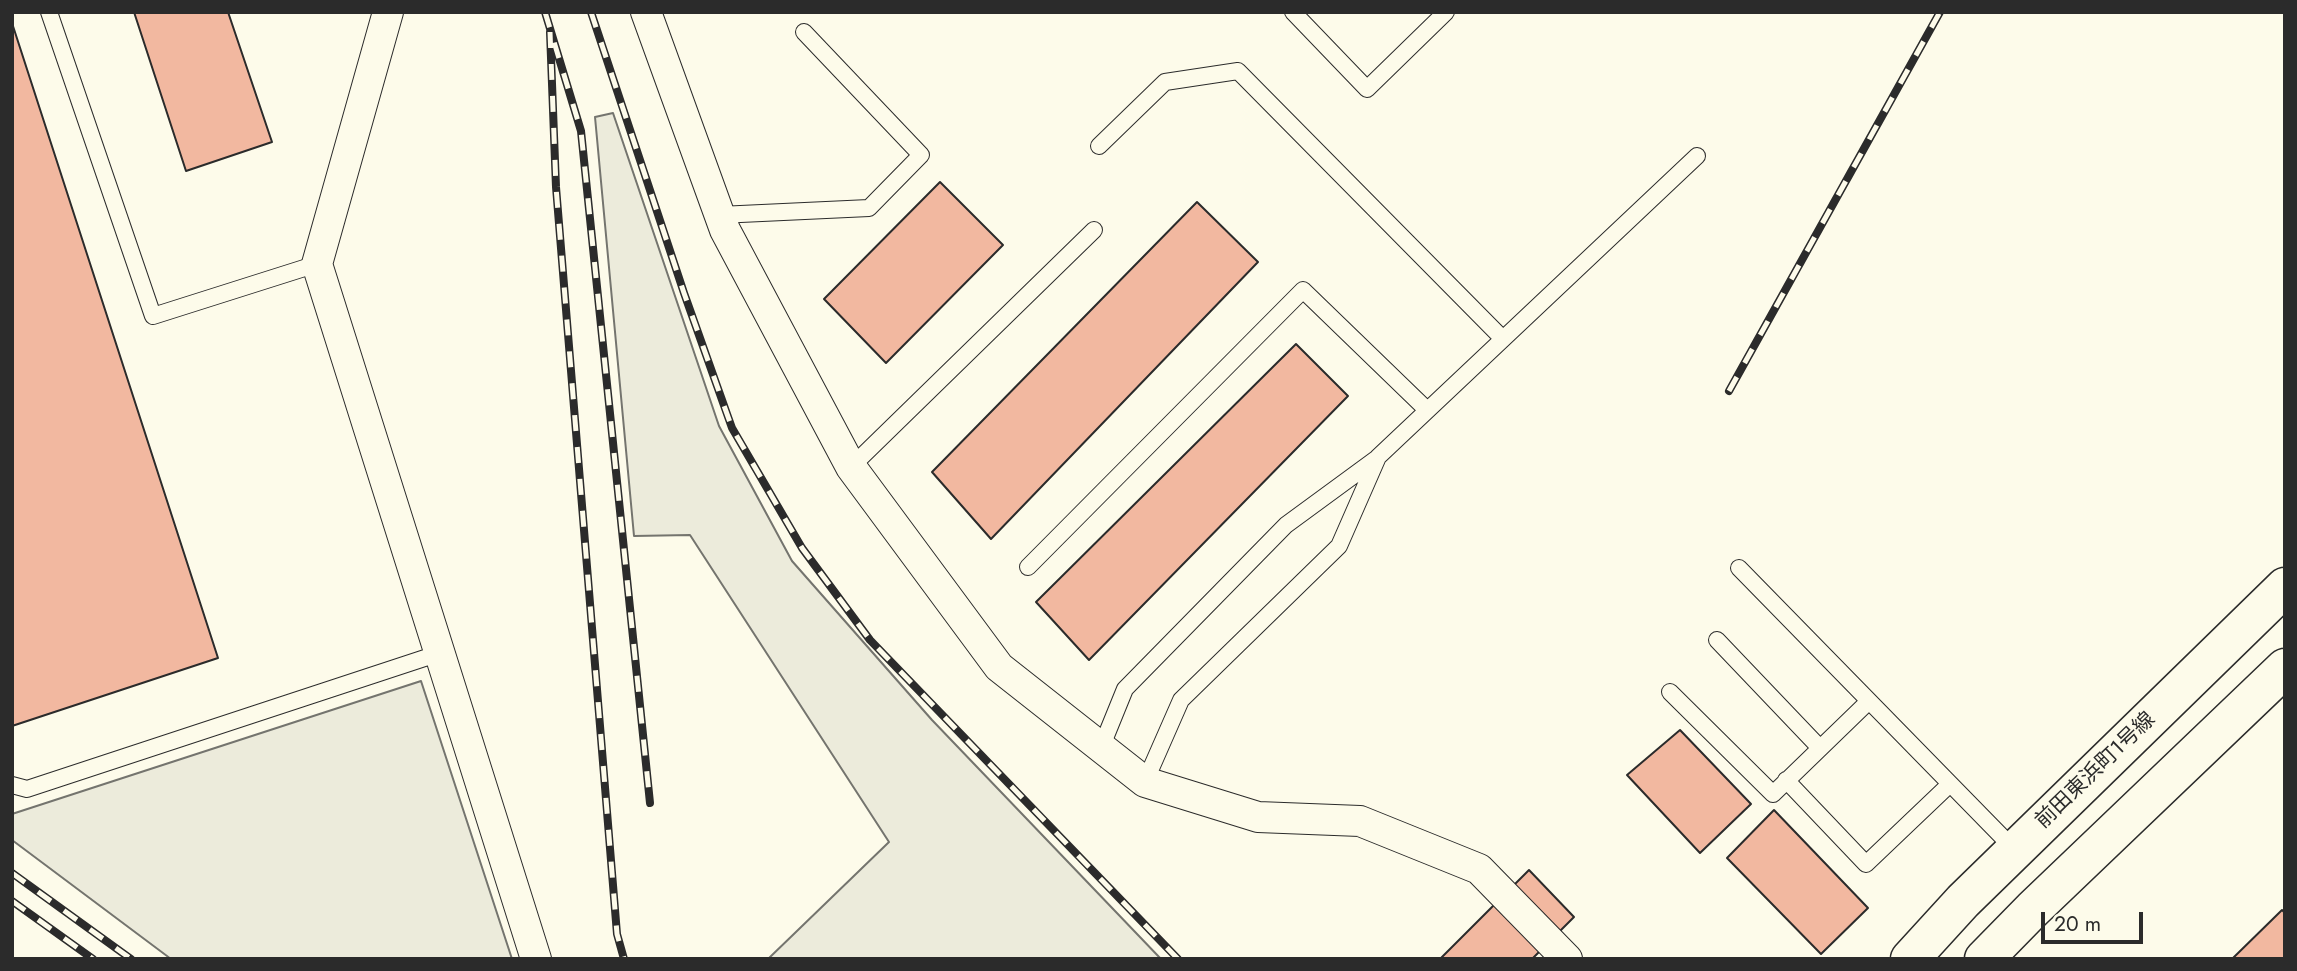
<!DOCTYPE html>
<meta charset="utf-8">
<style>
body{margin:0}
#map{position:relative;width:2297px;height:971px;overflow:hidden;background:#fdfbea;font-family:Jost,sans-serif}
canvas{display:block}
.frame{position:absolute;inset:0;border:14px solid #2b2b2b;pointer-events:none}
.scale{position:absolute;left:2041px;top:912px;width:102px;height:32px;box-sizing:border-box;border:4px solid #2b2b2b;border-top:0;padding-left:9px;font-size:21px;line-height:24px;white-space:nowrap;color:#2b2b2b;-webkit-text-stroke:5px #fdfbea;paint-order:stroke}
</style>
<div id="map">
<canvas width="2297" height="971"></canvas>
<div class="frame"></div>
<div class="scale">20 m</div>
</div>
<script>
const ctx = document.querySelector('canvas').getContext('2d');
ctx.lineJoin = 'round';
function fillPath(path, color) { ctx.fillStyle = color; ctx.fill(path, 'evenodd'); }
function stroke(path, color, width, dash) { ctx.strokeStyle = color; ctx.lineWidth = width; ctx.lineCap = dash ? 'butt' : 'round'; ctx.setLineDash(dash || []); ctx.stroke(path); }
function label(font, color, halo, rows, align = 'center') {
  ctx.font = font + ' Jost,"Noto Sans JP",sans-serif'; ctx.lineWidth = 5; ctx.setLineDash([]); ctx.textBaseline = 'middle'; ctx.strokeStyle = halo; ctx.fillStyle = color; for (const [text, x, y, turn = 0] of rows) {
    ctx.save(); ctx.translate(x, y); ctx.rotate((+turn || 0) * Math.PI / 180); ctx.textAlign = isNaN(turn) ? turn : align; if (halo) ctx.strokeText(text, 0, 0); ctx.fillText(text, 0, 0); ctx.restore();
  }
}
const green = new Path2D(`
 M 613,113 L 719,426 L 792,561 L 932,720 L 1161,959 L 768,959 L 889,842 L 690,535 L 634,536 L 595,117 Z
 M 421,681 L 512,959 L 171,959 L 12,840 L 12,814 Z`);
fillPath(green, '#ecebdb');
stroke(green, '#74746e', 2);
const building = new Path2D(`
 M 134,12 L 228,12 L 272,142 L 186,171 Z
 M 12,23 L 218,658 L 12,726 Z
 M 940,182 L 1003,245 L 886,363 L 824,299 Z
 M 1197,202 L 1258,262 L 991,539 L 932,472 Z
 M 1296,344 L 1348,396 L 1089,660 L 1036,602 Z
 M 1680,730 L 1751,804 L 1700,853 L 1627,775 Z
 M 1774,810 L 1868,908 L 1821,954 L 1727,858 Z
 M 1529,870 L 1574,917 L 1532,959 L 1440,959 Z
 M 2282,910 L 2285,913 L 2285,959 L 2232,959 Z`);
fillPath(building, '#f2b8a0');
stroke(building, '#2b2b2b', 2);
const service = new Path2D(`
 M 49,12 L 153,316 L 317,264
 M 1293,12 L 1367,89 L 1446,12
 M 1099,146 L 1165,82 L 1238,71 L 1503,339
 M 719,215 L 869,208 L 921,155 L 804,32
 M 851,467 L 1094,230
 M 1028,567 L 1303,290 L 1427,410
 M 1739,568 L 2015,850
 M 1717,640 L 1820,748
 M 1670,692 L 1773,794 L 1869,701
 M 1101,748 L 1125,689 L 1286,525 L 1376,459
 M 1786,780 L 1866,864 L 1950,784
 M 1145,782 L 1181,700 L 1339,546 L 1378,457 L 1697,156
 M 12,785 L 27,789 L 440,653`);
const minor = new Path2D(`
 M 388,12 L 317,264 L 536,959
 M 646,12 L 725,230 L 851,467 L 999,667 L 1145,782 L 1258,817 L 1360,821 L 1479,869 L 1567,959`);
const tertiary = new Path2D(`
 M 1910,959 L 1963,901 L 2285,587
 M 1984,959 L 2033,909 L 2285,668`);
stroke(service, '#2b2b2b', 18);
stroke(minor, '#2b2b2b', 32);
stroke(tertiary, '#2b2b2b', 41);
stroke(service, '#fdfbea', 16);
stroke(minor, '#fdfbea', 30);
stroke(tertiary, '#fdfbea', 38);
const rail = new Path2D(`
 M 545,12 L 581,131 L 650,803
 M 591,12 L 684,293 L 732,428 L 802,548 L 870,640 L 1178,959
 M 550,32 L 556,187 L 617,934 L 624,959
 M 1729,391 L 1940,12
 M 12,873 L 131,959
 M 12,901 L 93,959`);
stroke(rail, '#2b2b2b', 8);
stroke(rail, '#fdfbea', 5, [16]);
label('21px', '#2b2b2b', '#fdfbea', [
 ["前田東浜町1号線",2096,771,-44]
]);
</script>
